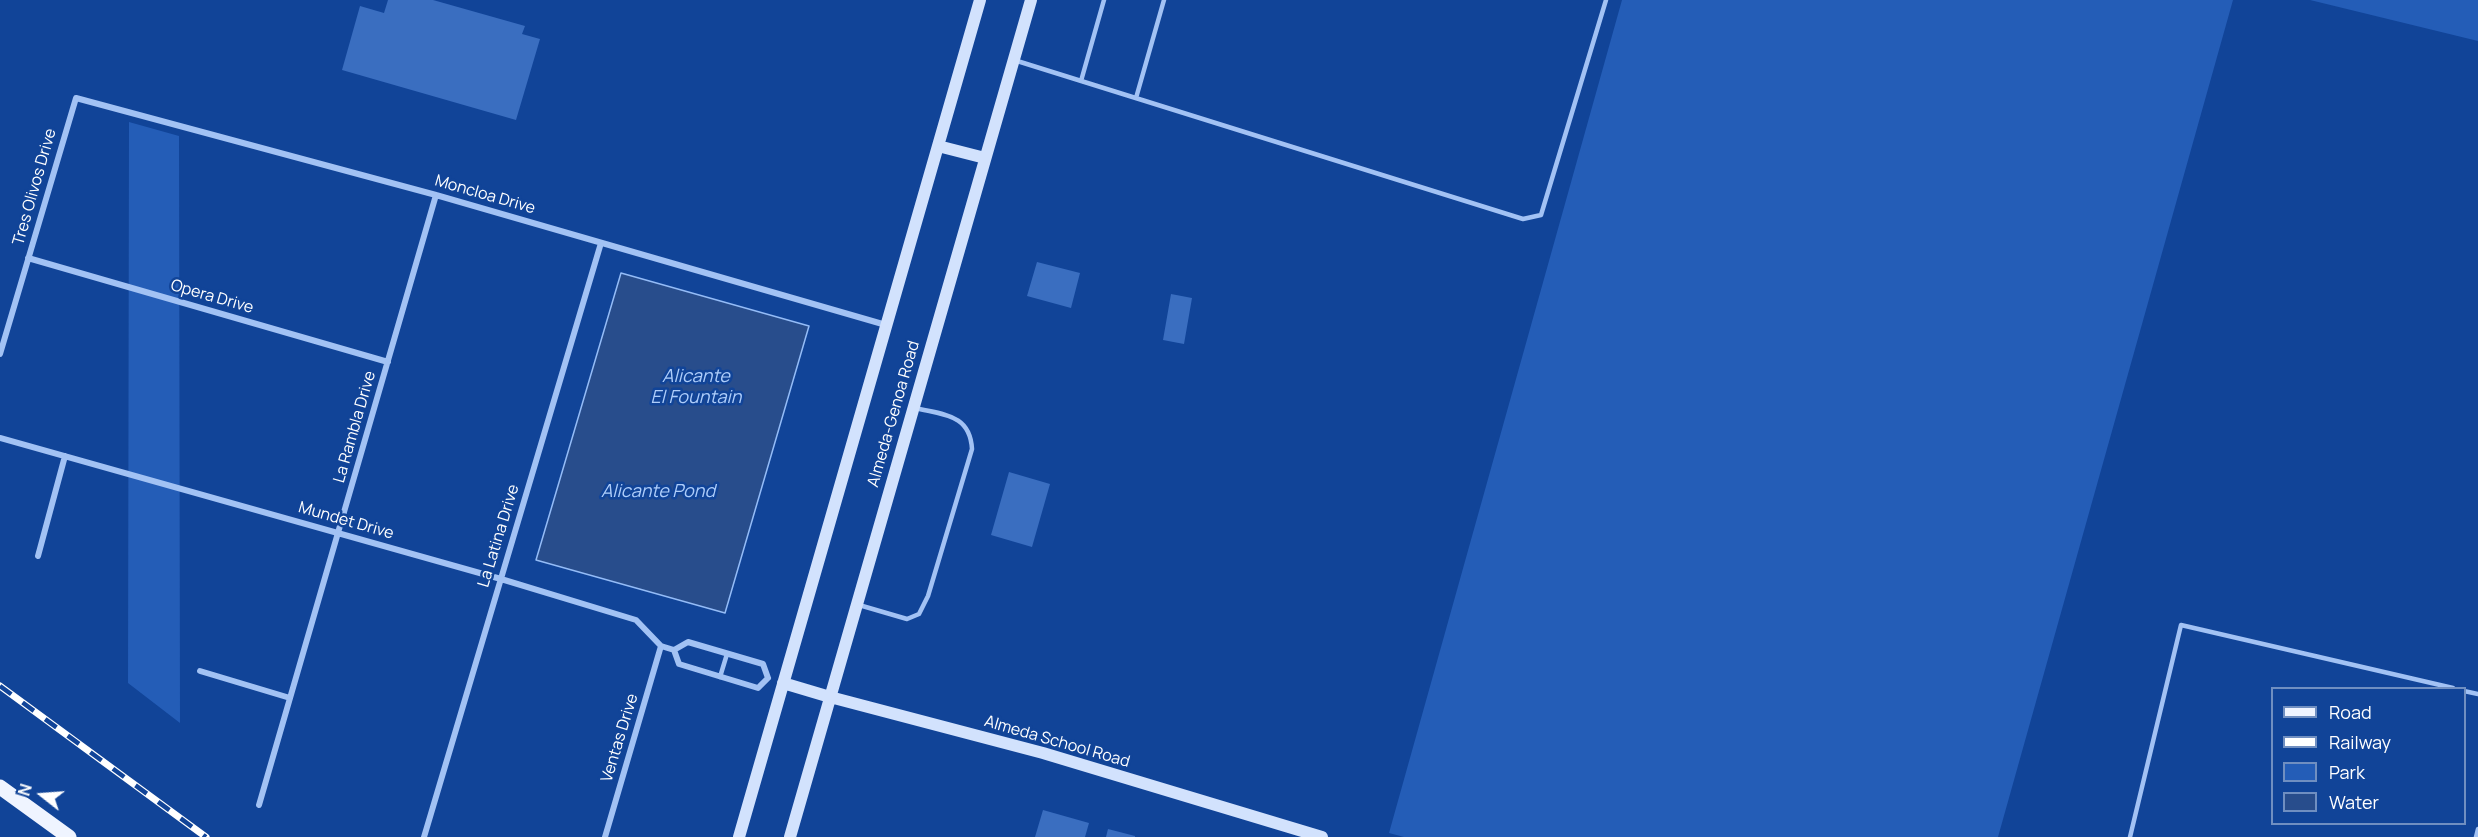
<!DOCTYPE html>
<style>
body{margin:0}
#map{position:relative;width:2478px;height:837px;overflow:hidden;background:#114498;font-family:Manrope,sans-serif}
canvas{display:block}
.legend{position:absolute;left:2271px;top:687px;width:195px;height:138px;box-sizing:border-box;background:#114498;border:2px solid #708fc1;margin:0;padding:8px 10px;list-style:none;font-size:18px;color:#fff}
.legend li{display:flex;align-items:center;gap:12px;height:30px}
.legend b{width:30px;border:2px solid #708fc1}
.north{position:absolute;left:12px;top:765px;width:60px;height:60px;-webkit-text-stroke:4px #114498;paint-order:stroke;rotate:287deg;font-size:16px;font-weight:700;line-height:24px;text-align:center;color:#fff}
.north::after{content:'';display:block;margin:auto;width:21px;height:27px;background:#fff;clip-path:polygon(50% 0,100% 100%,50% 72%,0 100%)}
</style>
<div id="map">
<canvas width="2478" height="837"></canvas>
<ul class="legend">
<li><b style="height:8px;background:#eff4ff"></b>Road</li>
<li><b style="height:8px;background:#fff"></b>Railway</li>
<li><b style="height:16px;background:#245db7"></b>Park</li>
<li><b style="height:16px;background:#284d8c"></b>Water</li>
</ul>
<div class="north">N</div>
</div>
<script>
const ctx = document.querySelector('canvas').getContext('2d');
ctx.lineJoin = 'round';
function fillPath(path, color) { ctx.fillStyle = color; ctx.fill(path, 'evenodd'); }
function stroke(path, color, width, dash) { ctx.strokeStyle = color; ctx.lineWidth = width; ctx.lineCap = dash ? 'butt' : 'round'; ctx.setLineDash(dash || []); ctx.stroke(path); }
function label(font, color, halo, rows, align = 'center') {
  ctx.font = font + ' Manrope,sans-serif'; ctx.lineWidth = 5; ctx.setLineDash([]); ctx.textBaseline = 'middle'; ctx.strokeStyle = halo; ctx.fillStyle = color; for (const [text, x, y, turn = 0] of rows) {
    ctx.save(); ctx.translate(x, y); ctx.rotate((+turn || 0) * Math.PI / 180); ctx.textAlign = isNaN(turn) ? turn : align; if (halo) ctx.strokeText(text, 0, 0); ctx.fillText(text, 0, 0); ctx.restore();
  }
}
fillPath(new Path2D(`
 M 1622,0 L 2233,0 L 1998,837 L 1404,837 L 1389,833 Z
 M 2310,0 L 2478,0 L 2478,41 Z
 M 129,122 L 179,136 L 180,723 L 128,683 Z`), '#245db7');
const water = new Path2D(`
 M 621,273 L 809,326 L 725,613 L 536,560 Z`);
fillPath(water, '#284d8c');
stroke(water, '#94bcf7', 1.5);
fillPath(new Path2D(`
 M 388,0 L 433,0 L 525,26 L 522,34 L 540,39 L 516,120 L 342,70 L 360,6 L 384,13 Z
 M 1037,262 L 1080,273 L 1071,308 L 1027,296 Z
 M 1171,294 L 1192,298 L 1184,344 L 1163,340 Z
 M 1009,472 L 1050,484 L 1032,547 L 991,535 Z
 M 1043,810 L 1089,823 L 1085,837 L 1035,837 Z
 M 1108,829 L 1135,836 L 1135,837 L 1106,837 Z`), '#3a6ec0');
stroke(new Path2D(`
 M 1014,60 L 1523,219 L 1541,215 L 1606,0
 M 1081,81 L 1104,0
 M 1136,98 L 1164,0
 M 859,605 L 907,619 L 919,614 L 928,596 L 972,449 C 970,414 944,415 915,408
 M 720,677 L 727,654
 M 2464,691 L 2478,694
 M 2130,837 L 2181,625 L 2453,688
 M 2476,837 L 2478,829`), '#a2c2f4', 4.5);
stroke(new Path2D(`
 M 28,258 L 388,362
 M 0,354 L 76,98 L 436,195 L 886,325
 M 0,438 L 501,579 L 636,620 L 661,646 L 674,650 L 688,642 L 763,664 L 768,678
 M 38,556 L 65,456
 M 674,650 L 679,664 L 758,688 L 768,678
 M 200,671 L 290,698
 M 259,805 L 436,195
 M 424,837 L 601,243
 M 605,837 L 661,646`), '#a2c2f4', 6);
stroke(new Path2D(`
 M 938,146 L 985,158
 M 783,683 L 830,697 L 1043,753 L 1322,837
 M 739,837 L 980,0
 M 790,837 L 1031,0`), '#d2e2fd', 12);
stroke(new Path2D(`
 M 0,787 L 69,837`), '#eff4ff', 15);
const rail = new Path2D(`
 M 0,686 L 206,837`);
stroke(rail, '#fff', 7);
stroke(rail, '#114498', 4.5, [14]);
label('16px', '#fff', '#114498', [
 ["Tres Olivos Drive",35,187,-74],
 ["Moncloa Drive",485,195,16],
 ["Opera Drive",212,297,16],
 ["Almeda-Genoa Road",894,414,-74],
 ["La Rambla Drive",355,427,-74],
 ["Mundet Drive",346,521,16],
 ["La Latina Drive",499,536,-73],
 ["Ventas Drive",620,738,-73],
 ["Almeda School Road",1057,742,16]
]);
label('italic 18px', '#aecdfa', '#114498', [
 ["Alicante",696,377],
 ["El Fountain",696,398],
 ["Alicante Pond",658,492]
]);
</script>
